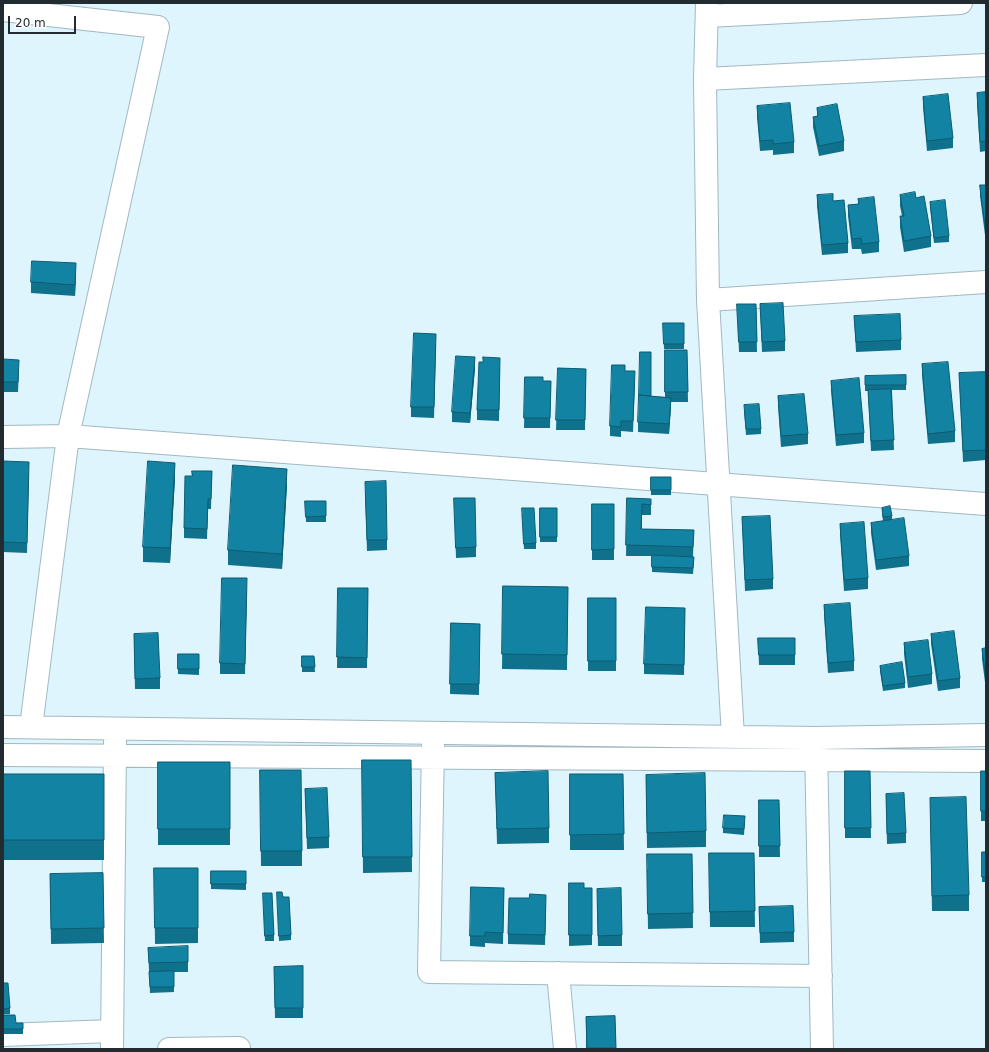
<!DOCTYPE html>
<style>
body{margin:0}
#map{position:relative;width:989px;height:1052px;overflow:hidden;background:#def5fe;font-family:"DejaVu Sans",sans-serif}
canvas{display:block}
.frame{position:absolute;inset:0;border:4px solid #222b2f;pointer-events:none}
.scale{position:absolute;left:8px;top:16px;width:68px;height:18px;box-sizing:border-box;border:2px solid #222b2f;border-top:0;padding-left:5px;font-size:12px;line-height:14px;white-space:nowrap;color:#222b2f;-webkit-text-stroke:3px #fefefe;paint-order:stroke}
</style>
<div id="map">
<canvas width="989" height="1052"></canvas>
<div class="frame"></div>
<div class="scale">20 m</div>
</div>
<script>
const ctx = document.querySelector('canvas').getContext('2d');
ctx.lineJoin = 'round';
function stroke(path, color, width, dash) { ctx.strokeStyle = color; ctx.lineWidth = width; ctx.lineCap = dash ? 'butt' : 'round'; ctx.setLineDash(dash || []); ctx.stroke(path); }
function fillPath(path, color) { ctx.fillStyle = color; ctx.fill(path, 'evenodd'); }
const minor = new Path2D(`
 M 707,3 L 705,79 L 708,300 L 733,737
 M 3,10 L 158,27 L 68,436 L 31,727
 M 708,16 L 961,3
 M 705,79 L 986,65
 M 708,300 L 986,282
 M 3,437 L 68,436 L 986,504
 M 3,727 L 816,738 L 986,735
 M 433,745 L 429,972 L 821,976
 M 816,746 L 822,1049
 M 3,755 L 986,761
 M 558,973 L 565,1049
 M 3,1035 L 112,1031
 M 112,1049 L 115,742
 M 169,1049 L 239,1048`);
stroke(minor, '#a2b8c1', 24);
stroke(minor, '#fff', 22);
fillPath(new Path2D(`
 M 986,92 L 986,151 L 980,152 L 977,103 L 977,93 Z
 M 923,97 L 953,138 L 953,148 L 927,151 L 923,107 Z
 M 757,106 L 794,142 L 794,153 L 773,155 L 773,150 L 760,151 L 757,117 Z
 M 817,108 L 844,141 L 844,151 L 819,156 L 813,127 L 813,117 L 817,116 Z
 M 980,185 L 986,185 L 986,243 L 980,196 Z
 M 817,195 L 833,201 L 848,243 L 848,253 L 822,255 L 817,206 Z
 M 900,195 L 916,198 L 931,236 L 931,247 L 904,252 L 900,227 L 900,216 L 902,216 L 900,206 Z
 M 858,199 L 879,242 L 879,252 L 862,254 L 861,249 L 852,249 L 848,216 L 848,205 L 858,204 Z
 M 930,202 L 949,236 L 949,242 L 934,243 L 930,207 Z
 M 76,274 L 75,296 L 31,293 L 31,282 Z
 M 737,304 L 756,304 L 757,352 L 739,352 Z
 M 760,304 L 785,341 L 785,351 L 762,352 Z
 M 854,316 L 901,340 L 901,350 L 856,352 Z
 M 663,323 L 684,323 L 684,349 L 664,349 Z
 M 436,344 L 434,418 L 411,417 L 411,407 Z
 M 665,350 L 687,350 L 688,402 L 671,402 L 669,434 L 638,432 L 638,422 L 651,396 L 665,397 Z
 M 3,359 L 19,370 L 18,392 L 3,392 Z
 M 483,362 L 500,368 L 499,421 L 477,420 L 477,410 Z
 M 922,364 L 955,431 L 955,442 L 928,444 L 922,375 Z
 M 475,368 L 470,423 L 452,422 L 452,412 Z
 M 558,368 L 586,369 L 585,430 L 556,430 Z
 M 625,371 L 635,382 L 633,432 L 621,431 L 621,437 L 610,436 L 610,426 Z
 M 986,372 L 986,460 L 963,462 L 959,373 Z
 M 906,375 L 906,390 L 892,390 L 894,450 L 871,451 L 868,391 L 865,391 L 865,376 Z
 M 525,377 L 543,381 L 551,381 L 550,428 L 524,428 Z
 M 831,381 L 864,433 L 864,443 L 836,446 L 831,391 Z
 M 778,396 L 808,434 L 808,444 L 781,447 L 778,406 Z
 M 744,410 L 761,429 L 761,434 L 746,435 Z
 M 3,461 L 29,472 L 27,553 L 3,552 Z
 M 212,471 L 211,509 L 208,509 L 207,539 L 184,538 L 184,528 L 192,476 Z
 M 651,477 L 671,477 L 671,495 L 651,495 Z
 M 175,478 L 170,563 L 143,562 L 143,547 Z
 M 287,484 L 282,569 L 228,565 L 228,550 Z
 M 365,492 L 387,540 L 387,550 L 367,551 Z
 M 454,498 L 476,547 L 476,557 L 456,558 Z
 M 627,498 L 651,499 L 651,515 L 642,515 L 642,529 L 694,530 L 693,557 L 694,562 L 693,574 L 652,572 L 652,556 L 626,556 Z
 M 305,501 L 326,501 L 326,522 L 306,522 Z
 M 592,504 L 614,504 L 614,560 L 592,560 Z
 M 540,508 L 557,508 L 557,542 L 540,542 Z
 M 882,508 L 892,516 L 892,520 L 909,556 L 909,566 L 876,570 L 871,533 L 871,523 L 883,521 L 882,513 Z
 M 522,513 L 536,543 L 536,549 L 524,549 Z
 M 742,517 L 773,579 L 773,589 L 745,591 Z
 M 840,524 L 868,578 L 868,589 L 844,591 L 840,534 Z
 M 503,586 L 568,587 L 567,670 L 502,669 Z
 M 338,588 L 368,588 L 367,668 L 337,668 Z
 M 247,589 L 245,674 L 220,674 L 220,663 Z
 M 588,598 L 616,598 L 616,671 L 588,671 Z
 M 824,605 L 854,661 L 854,671 L 828,673 L 824,615 Z
 M 685,608 L 684,675 L 644,674 L 644,664 Z
 M 451,623 L 480,624 L 479,695 L 450,694 Z
 M 134,634 L 160,678 L 160,689 L 135,689 Z
 M 931,634 L 960,678 L 960,688 L 938,691 L 931,644 Z
 M 758,638 L 795,638 L 795,665 L 759,665 Z
 M 904,643 L 932,674 L 932,684 L 908,688 L 904,654 Z
 M 986,648 L 986,690 L 982,659 L 982,649 Z
 M 178,654 L 199,654 L 199,675 L 178,674 Z
 M 302,656 L 314,656 L 315,672 L 302,672 Z
 M 880,666 L 905,683 L 905,688 L 883,691 L 880,671 Z
 M 362,760 L 411,760 L 412,872 L 363,873 Z
 M 158,762 L 230,762 L 230,845 L 158,845 Z
 M 260,770 L 302,851 L 302,866 L 261,866 Z
 M 845,771 L 870,771 L 871,838 L 845,838 Z
 M 981,771 L 986,771 L 986,821 L 981,821 Z
 M 495,773 L 549,828 L 549,843 L 497,844 Z
 M 3,774 L 104,774 L 104,860 L 3,860 Z
 M 570,774 L 623,774 L 624,850 L 570,850 Z
 M 646,775 L 706,831 L 706,847 L 647,848 Z
 M 305,789 L 329,837 L 329,848 L 307,849 Z
 M 886,794 L 906,833 L 906,843 L 887,844 Z
 M 930,798 L 969,895 L 969,911 L 932,911 Z
 M 759,800 L 779,800 L 780,857 L 759,857 Z
 M 745,821 L 744,835 L 723,833 L 723,828 Z
 M 982,852 L 986,852 L 986,882 L 982,882 Z
 M 709,853 L 754,853 L 755,927 L 710,927 Z
 M 692,854 L 693,928 L 648,929 L 647,869 Z
 M 154,868 L 198,868 L 198,943 L 155,944 Z
 M 211,871 L 246,871 L 246,890 L 211,889 Z
 M 103,873 L 104,943 L 51,944 L 50,874 Z
 M 569,883 L 584,888 L 592,888 L 592,945 L 569,946 Z
 M 504,888 L 503,944 L 485,943 L 485,947 L 470,946 L 470,936 Z
 M 277,892 L 283,897 L 291,935 L 291,940 L 279,941 Z
 M 263,893 L 274,935 L 274,941 L 265,941 Z
 M 529,898 L 546,905 L 545,945 L 508,944 L 508,934 Z
 M 597,899 L 622,935 L 622,946 L 598,946 Z
 M 759,907 L 794,932 L 794,942 L 760,943 Z
 M 148,948 L 188,962 L 188,972 L 174,972 L 174,992 L 150,993 Z
 M 303,966 L 303,1018 L 275,1018 L 274,967 Z
 M 3,983 L 10,1008 L 10,1014 L 4,1014 L 3,999 Z
 M 3,1015 L 16,1023 L 23,1023 L 23,1034 L 3,1034 Z
 M 615,1016 L 616,1049 L 586,1049 L 586,1017 Z`), '#10718c');
fillPath(new Path2D(`
 M 76,263 L 76,274 L 75,296 L 75,285 Z
 M 475,357 L 475,368 L 470,423 L 470,413 Z
 M 671,398 L 671,408 L 669,434 L 669,424 Z
 M 175,463 L 175,478 L 170,563 L 170,548 Z
 M 287,469 L 287,484 L 282,569 L 282,554 Z`), '#0d5c72');
const building = new Path2D(`
 M 986,92 L 986,141 L 980,142 L 977,93 Z
 M 948,94 L 953,138 L 927,141 L 923,97 Z
 M 790,103 L 794,142 L 773,144 L 773,140 L 760,141 L 757,106 Z
 M 837,104 L 844,141 L 819,146 L 813,117 L 818,116 L 817,108 Z
 M 980,185 L 986,185 L 986,233 Z
 M 915,192 L 916,198 L 924,196 L 931,236 L 904,241 L 900,216 L 904,216 L 900,195 Z
 M 833,194 L 833,201 L 844,200 L 848,243 L 822,245 L 817,195 Z
 M 874,197 L 879,242 L 862,244 L 861,238 L 852,239 L 848,205 L 859,204 L 858,199 Z
 M 945,200 L 949,236 L 934,238 L 930,202 Z
 M 32,261 L 76,263 L 75,285 L 31,282 Z
 M 783,303 L 785,341 L 762,342 L 760,304 Z
 M 737,304 L 756,304 L 757,342 L 739,342 Z
 M 900,314 L 901,340 L 856,342 L 854,316 Z
 M 663,323 L 684,323 L 684,344 L 664,344 Z
 M 414,333 L 436,334 L 434,407 L 411,407 Z
 M 665,350 L 687,350 L 688,392 L 665,392 Z
 M 640,352 L 651,352 L 651,396 L 639,395 Z
 M 456,356 L 475,357 L 470,413 L 452,412 Z
 M 483,357 L 500,358 L 499,410 L 477,410 L 479,362 L 483,362 Z
 M 3,359 L 19,360 L 18,382 L 3,382 Z
 M 948,362 L 955,431 L 928,434 L 922,364 Z
 M 612,365 L 625,365 L 625,371 L 635,371 L 633,421 L 621,421 L 621,427 L 610,426 Z
 M 558,368 L 586,369 L 585,420 L 556,420 Z
 M 986,372 L 986,450 L 963,451 L 959,373 Z
 M 906,375 L 906,385 L 865,385 L 865,376 Z
 M 525,377 L 543,377 L 543,381 L 551,381 L 550,418 L 524,418 Z
 M 859,378 L 864,433 L 836,435 L 831,381 Z
 M 891,389 L 894,440 L 871,441 L 868,390 Z
 M 804,394 L 808,434 L 781,436 L 778,396 Z
 M 639,395 L 671,398 L 669,424 L 638,422 Z
 M 759,404 L 761,429 L 746,429 L 744,405 Z
 M 3,461 L 29,462 L 27,543 L 3,542 Z
 M 148,461 L 175,463 L 170,548 L 143,547 Z
 M 233,465 L 287,469 L 282,554 L 228,550 Z
 M 192,471 L 212,471 L 211,499 L 208,499 L 207,529 L 184,528 L 185,476 L 192,476 Z
 M 651,477 L 671,477 L 671,490 L 651,490 Z
 M 386,481 L 387,540 L 367,540 L 365,482 Z
 M 454,498 L 475,498 L 476,547 L 456,548 Z
 M 627,498 L 651,499 L 651,505 L 642,504 L 641,529 L 694,530 L 693,547 L 626,545 Z
 M 305,501 L 326,501 L 326,516 L 306,517 Z
 M 592,504 L 614,504 L 614,549 L 592,550 Z
 M 890,506 L 892,516 L 883,517 L 882,508 Z
 M 522,508 L 534,508 L 536,543 L 524,544 Z
 M 540,508 L 557,508 L 557,537 L 540,537 Z
 M 770,516 L 773,579 L 745,580 L 742,517 Z
 M 904,518 L 909,556 L 876,560 L 871,523 Z
 M 864,522 L 868,578 L 844,580 L 840,524 Z
 M 652,555 L 694,557 L 693,568 L 652,567 Z
 M 222,578 L 247,578 L 245,664 L 220,663 Z
 M 503,586 L 568,587 L 567,655 L 502,654 Z
 M 338,588 L 368,588 L 367,658 L 337,657 Z
 M 588,598 L 616,598 L 616,661 L 588,661 Z
 M 850,603 L 854,661 L 828,663 L 824,605 Z
 M 646,607 L 685,608 L 684,665 L 644,664 Z
 M 451,623 L 480,624 L 479,684 L 450,684 Z
 M 954,631 L 960,678 L 938,681 L 931,634 Z
 M 158,633 L 160,678 L 135,679 L 134,634 Z
 M 758,638 L 795,638 L 795,655 L 759,655 Z
 M 928,640 L 932,674 L 908,677 L 904,643 Z
 M 986,648 L 986,680 L 982,649 Z
 M 178,654 L 199,654 L 199,669 L 178,669 Z
 M 302,656 L 314,656 L 315,667 L 302,667 Z
 M 902,662 L 905,683 L 883,686 L 880,666 Z
 M 362,760 L 411,760 L 412,857 L 363,857 Z
 M 158,762 L 230,762 L 230,829 L 158,829 Z
 M 260,770 L 301,770 L 302,851 L 261,851 Z
 M 548,771 L 549,828 L 497,829 L 495,773 Z
 M 845,771 L 870,771 L 871,828 L 845,828 Z
 M 981,771 L 986,771 L 986,811 L 981,811 Z
 M 705,773 L 706,831 L 647,833 L 646,775 Z
 M 3,774 L 104,774 L 104,840 L 3,840 Z
 M 570,774 L 623,774 L 624,834 L 570,835 Z
 M 327,788 L 329,837 L 307,838 L 305,789 Z
 M 904,793 L 906,833 L 887,834 L 886,794 Z
 M 966,797 L 969,895 L 932,896 L 930,798 Z
 M 759,800 L 779,800 L 780,846 L 759,846 Z
 M 724,815 L 745,816 L 744,829 L 723,828 Z
 M 982,852 L 986,852 L 986,877 L 982,877 Z
 M 709,853 L 754,853 L 755,911 L 710,912 Z
 M 647,854 L 692,854 L 693,913 L 648,914 Z
 M 154,868 L 198,868 L 198,928 L 155,928 Z
 M 211,871 L 246,871 L 246,884 L 211,884 Z
 M 103,873 L 104,928 L 51,929 L 50,874 Z
 M 569,883 L 584,883 L 584,888 L 592,888 L 592,935 L 569,935 Z
 M 471,887 L 504,888 L 503,933 L 485,932 L 485,936 L 470,936 Z
 M 621,888 L 622,935 L 598,936 L 597,889 Z
 M 277,892 L 282,892 L 283,897 L 289,897 L 291,935 L 279,936 Z
 M 263,893 L 272,893 L 274,935 L 265,936 Z
 M 530,894 L 546,895 L 545,935 L 508,934 L 509,898 L 529,898 Z
 M 793,906 L 794,932 L 760,933 L 759,907 Z
 M 188,946 L 188,962 L 149,963 L 148,948 Z
 M 303,966 L 303,1008 L 275,1008 L 274,967 Z
 M 174,971 L 174,987 L 150,987 L 149,972 Z
 M 3,983 L 8,983 L 10,1008 L 4,1009 Z
 M 3,1015 L 15,1015 L 16,1023 L 23,1023 L 23,1029 L 3,1029 Z
 M 615,1016 L 616,1048 L 587,1048 L 586,1017 Z`);
fillPath(building, '#1383a3');
stroke(building, '#0d5c72', 1);
</script>
